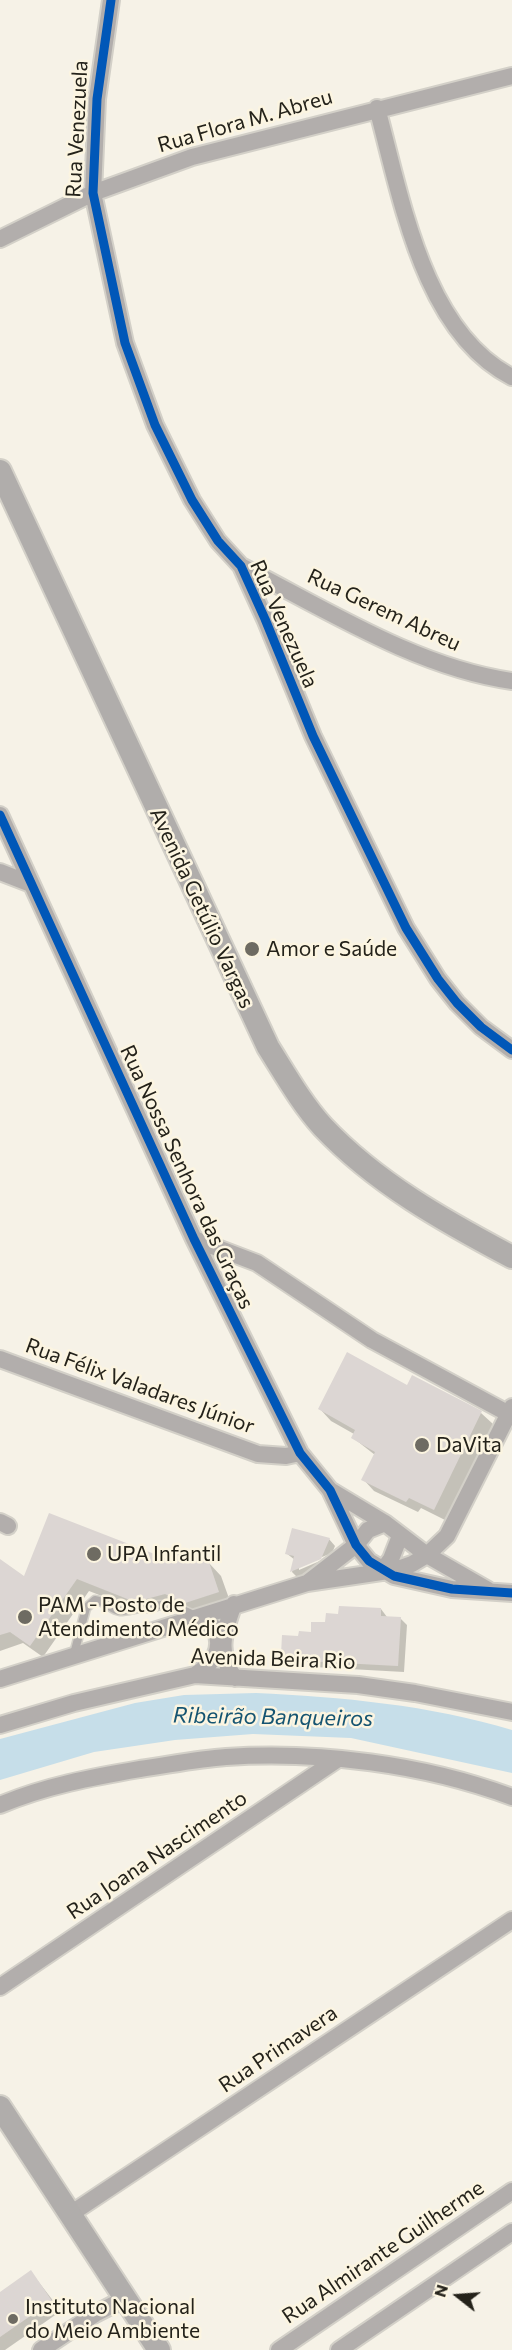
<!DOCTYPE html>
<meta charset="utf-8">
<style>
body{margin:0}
#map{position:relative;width:512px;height:2350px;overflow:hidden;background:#f6f2e7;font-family:Commissioner,sans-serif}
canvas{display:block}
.north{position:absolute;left:428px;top:2266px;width:60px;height:60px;-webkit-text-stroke:4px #fcf5e1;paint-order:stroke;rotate:287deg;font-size:16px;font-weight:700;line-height:24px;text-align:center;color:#24221a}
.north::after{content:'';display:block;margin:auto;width:21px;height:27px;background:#24221a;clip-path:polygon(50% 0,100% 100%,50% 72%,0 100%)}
</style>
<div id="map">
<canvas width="512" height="2350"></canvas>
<div class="north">N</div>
</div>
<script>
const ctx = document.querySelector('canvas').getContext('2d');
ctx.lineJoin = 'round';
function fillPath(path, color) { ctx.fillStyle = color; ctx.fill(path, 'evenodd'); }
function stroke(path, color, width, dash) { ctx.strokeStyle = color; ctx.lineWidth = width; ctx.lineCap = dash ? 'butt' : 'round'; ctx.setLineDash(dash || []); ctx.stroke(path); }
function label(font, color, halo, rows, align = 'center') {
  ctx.font = font + ' Commissioner,sans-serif'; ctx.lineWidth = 5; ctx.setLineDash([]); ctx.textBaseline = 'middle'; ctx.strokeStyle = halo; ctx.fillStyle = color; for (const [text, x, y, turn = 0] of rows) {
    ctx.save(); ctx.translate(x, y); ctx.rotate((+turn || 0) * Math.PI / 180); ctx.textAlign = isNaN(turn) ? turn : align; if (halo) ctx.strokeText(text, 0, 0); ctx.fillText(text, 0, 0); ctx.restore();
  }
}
fillPath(new Path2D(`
 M 256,1693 C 341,1697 430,1705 512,1730 L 512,1773 L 351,1738 L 253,1734 L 175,1740 L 94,1752 L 0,1780 L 0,1739 L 135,1703 L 184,1695 Z`), '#c6dee9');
fillPath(new Path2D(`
 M 413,1377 L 481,1413 L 493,1424 L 445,1520 L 421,1508 L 418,1512 L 374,1491 L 363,1479 L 375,1455 L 352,1437 L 354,1434 L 331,1421 L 320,1409 L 408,1387 Z
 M 329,1539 L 335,1546 L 327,1565 L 298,1578 L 292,1572 L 295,1560 L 286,1553 ZM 327,1555 L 329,1557 L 299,1570 L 299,1566 Z
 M 0,1561 L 25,1578 L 171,1562 L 209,1563 L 221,1576 L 231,1604 L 198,1615 L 178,1606 L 148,1614 L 89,1591 L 43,1657 L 23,1643 L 0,1651 Z
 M 381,1609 L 387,1617 L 400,1618 L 407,1625 L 404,1672 L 313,1667 L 307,1661 L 289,1660 L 283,1653 L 300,1637 L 312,1634 L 339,1615 Z
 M 31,2272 L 61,2311 L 5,2350 L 0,2350 L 0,2294 Z`), '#0003');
fillPath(new Path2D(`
 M 347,1352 L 407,1385 L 412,1375 L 482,1411 L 434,1510 L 409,1498 L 406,1502 L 361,1480 L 375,1452 L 351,1438 L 355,1430 L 318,1409 Z
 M 49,1513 L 170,1560 L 175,1548 L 209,1562 L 219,1592 L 185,1603 L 165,1594 L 135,1602 L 77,1579 L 30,1646 L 10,1632 L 0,1635 L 0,1559 L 24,1576 Z
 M 292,1528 L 330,1538 L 321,1559 L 290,1572 L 294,1556 L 285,1554 Z
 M 339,1606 L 381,1608 L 381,1616 L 401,1617 L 398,1666 L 305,1661 L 305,1656 L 281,1654 L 282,1635 L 298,1636 L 299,1631 L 311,1632 L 311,1622 L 325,1622 L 326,1613 L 338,1614 Z
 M 31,2270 L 52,2301 L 0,2337 L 0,2292 Z`), '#dcd6d3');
const lane = new Path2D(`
 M 74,1654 L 86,1608 L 95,1600 C 106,1601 111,1610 120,1611 C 126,1611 133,1609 139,1608 C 167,1603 172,1603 197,1617`);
const street = new Path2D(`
 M 111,0 L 97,99 L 93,193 L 125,343 L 155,425 L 192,500 L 218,541 L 241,566 L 265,619 L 313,736 L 406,928 L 438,979 L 457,1003 L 481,1027 L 512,1050
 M 377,108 C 401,196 423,332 512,377
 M 0,239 L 93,193 L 192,157 L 512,76
 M 241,566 C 325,609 418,668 512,681
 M 0,815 L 194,1239 L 300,1453 L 330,1490 L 356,1545 L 369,1561 L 394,1576 L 452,1589 L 512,1593
 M 0,872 L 31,884
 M 194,1239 L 257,1263 L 372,1340 L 509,1414
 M 0,1359 L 258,1454 L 286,1456 L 300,1453
 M 330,1490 L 385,1523 L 427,1555 L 488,1590
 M 0,1522 L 8,1526
 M 382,1571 L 391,1559 L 400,1536
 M 307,1583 L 356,1545 L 368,1530 L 385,1523
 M 234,1604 C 224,1631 216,1654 235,1678
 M 195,1675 C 213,1663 224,1651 215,1628 L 198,1618
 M 0,1679 L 307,1583 L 395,1570 L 412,1564 L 427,1555 L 447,1536 L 512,1407
 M 0,1725 L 74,1703 L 195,1675 L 358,1685 L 415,1693 L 512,1712
 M 0,1805 C 45,1786 93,1777 140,1769 C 169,1765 197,1759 226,1757 C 319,1751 424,1764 512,1797
 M 0,1987 L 338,1759
 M 69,2215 L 512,1920
 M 41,2350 L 95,2314 L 124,2299
 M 279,2350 L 512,2191
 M 339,2350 L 512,2232`);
const secondary = new Path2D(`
 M 0,471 L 268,1047 C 285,1074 302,1104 323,1127 C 376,1183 444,1221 512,1257
 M 0,2107 L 159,2350`);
stroke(lane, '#d3d0c8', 11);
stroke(street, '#d3d0c8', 20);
stroke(secondary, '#d3d0c8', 26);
stroke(lane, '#b2aeac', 8);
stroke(street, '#b2aeac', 16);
stroke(secondary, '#b0adab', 22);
stroke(new Path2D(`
 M 111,0 L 97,99 L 93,193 L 125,343 L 155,425 L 192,500 L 218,541 L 241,566 L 265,619 L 313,736 L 406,928 L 438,979 L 457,1003 L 481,1027 L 512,1050
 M 0,815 L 194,1239 L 300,1453 L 330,1490 L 356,1545 L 369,1561 L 394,1576 L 452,1589 L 512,1593`), '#0057b8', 9);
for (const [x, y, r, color] of [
 [252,949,8,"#6e6b62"],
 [422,1445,8,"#6e6b62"],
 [94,1554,8,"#6e6b62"],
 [25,1617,8,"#6e6b62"],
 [13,2319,6,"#6e6b62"]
]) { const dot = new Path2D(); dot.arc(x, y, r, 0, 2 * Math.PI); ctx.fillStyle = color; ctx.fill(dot); stroke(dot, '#fcf5e1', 2); }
label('21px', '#24221a', '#fcf5e1', [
 ["Rua Flora M. Abreu",245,121,-16],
 ["Rua Venezuela",77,129,-87],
 ["Rua Gerem Abreu",384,610,25],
 ["Rua Venezuela",284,624,66],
 ["Avenida Getúlio Vargas",202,908,65],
 ["Rua Nossa Senhora das Graças",187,1177,65],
 ["Rua Félix Valadares Júnior",140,1386,20],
 ["Avenida Beira Rio",273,1659,2],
 ["Rua Joana Nascimento",157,1855,-34],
 ["Rua Primavera",278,2049,-34],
 ["Rua Almirante Guilherme",383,2252,-34]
]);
label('21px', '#24221a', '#fcf5e1', [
 ["Amor e Saúde",266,949],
 ["DaVita",436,1445],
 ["UPA Infantil",107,1554],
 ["PAM - Posto de",38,1605],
 ["Atendimento Médico",38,1629],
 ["Instituto Nacional",25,2307],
 ["do Meio Ambiente",25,2331]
], 'left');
label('italic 22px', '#155471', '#fcf5e1', [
 ["Ribeirão Banqueiros",273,1717,1]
]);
</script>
